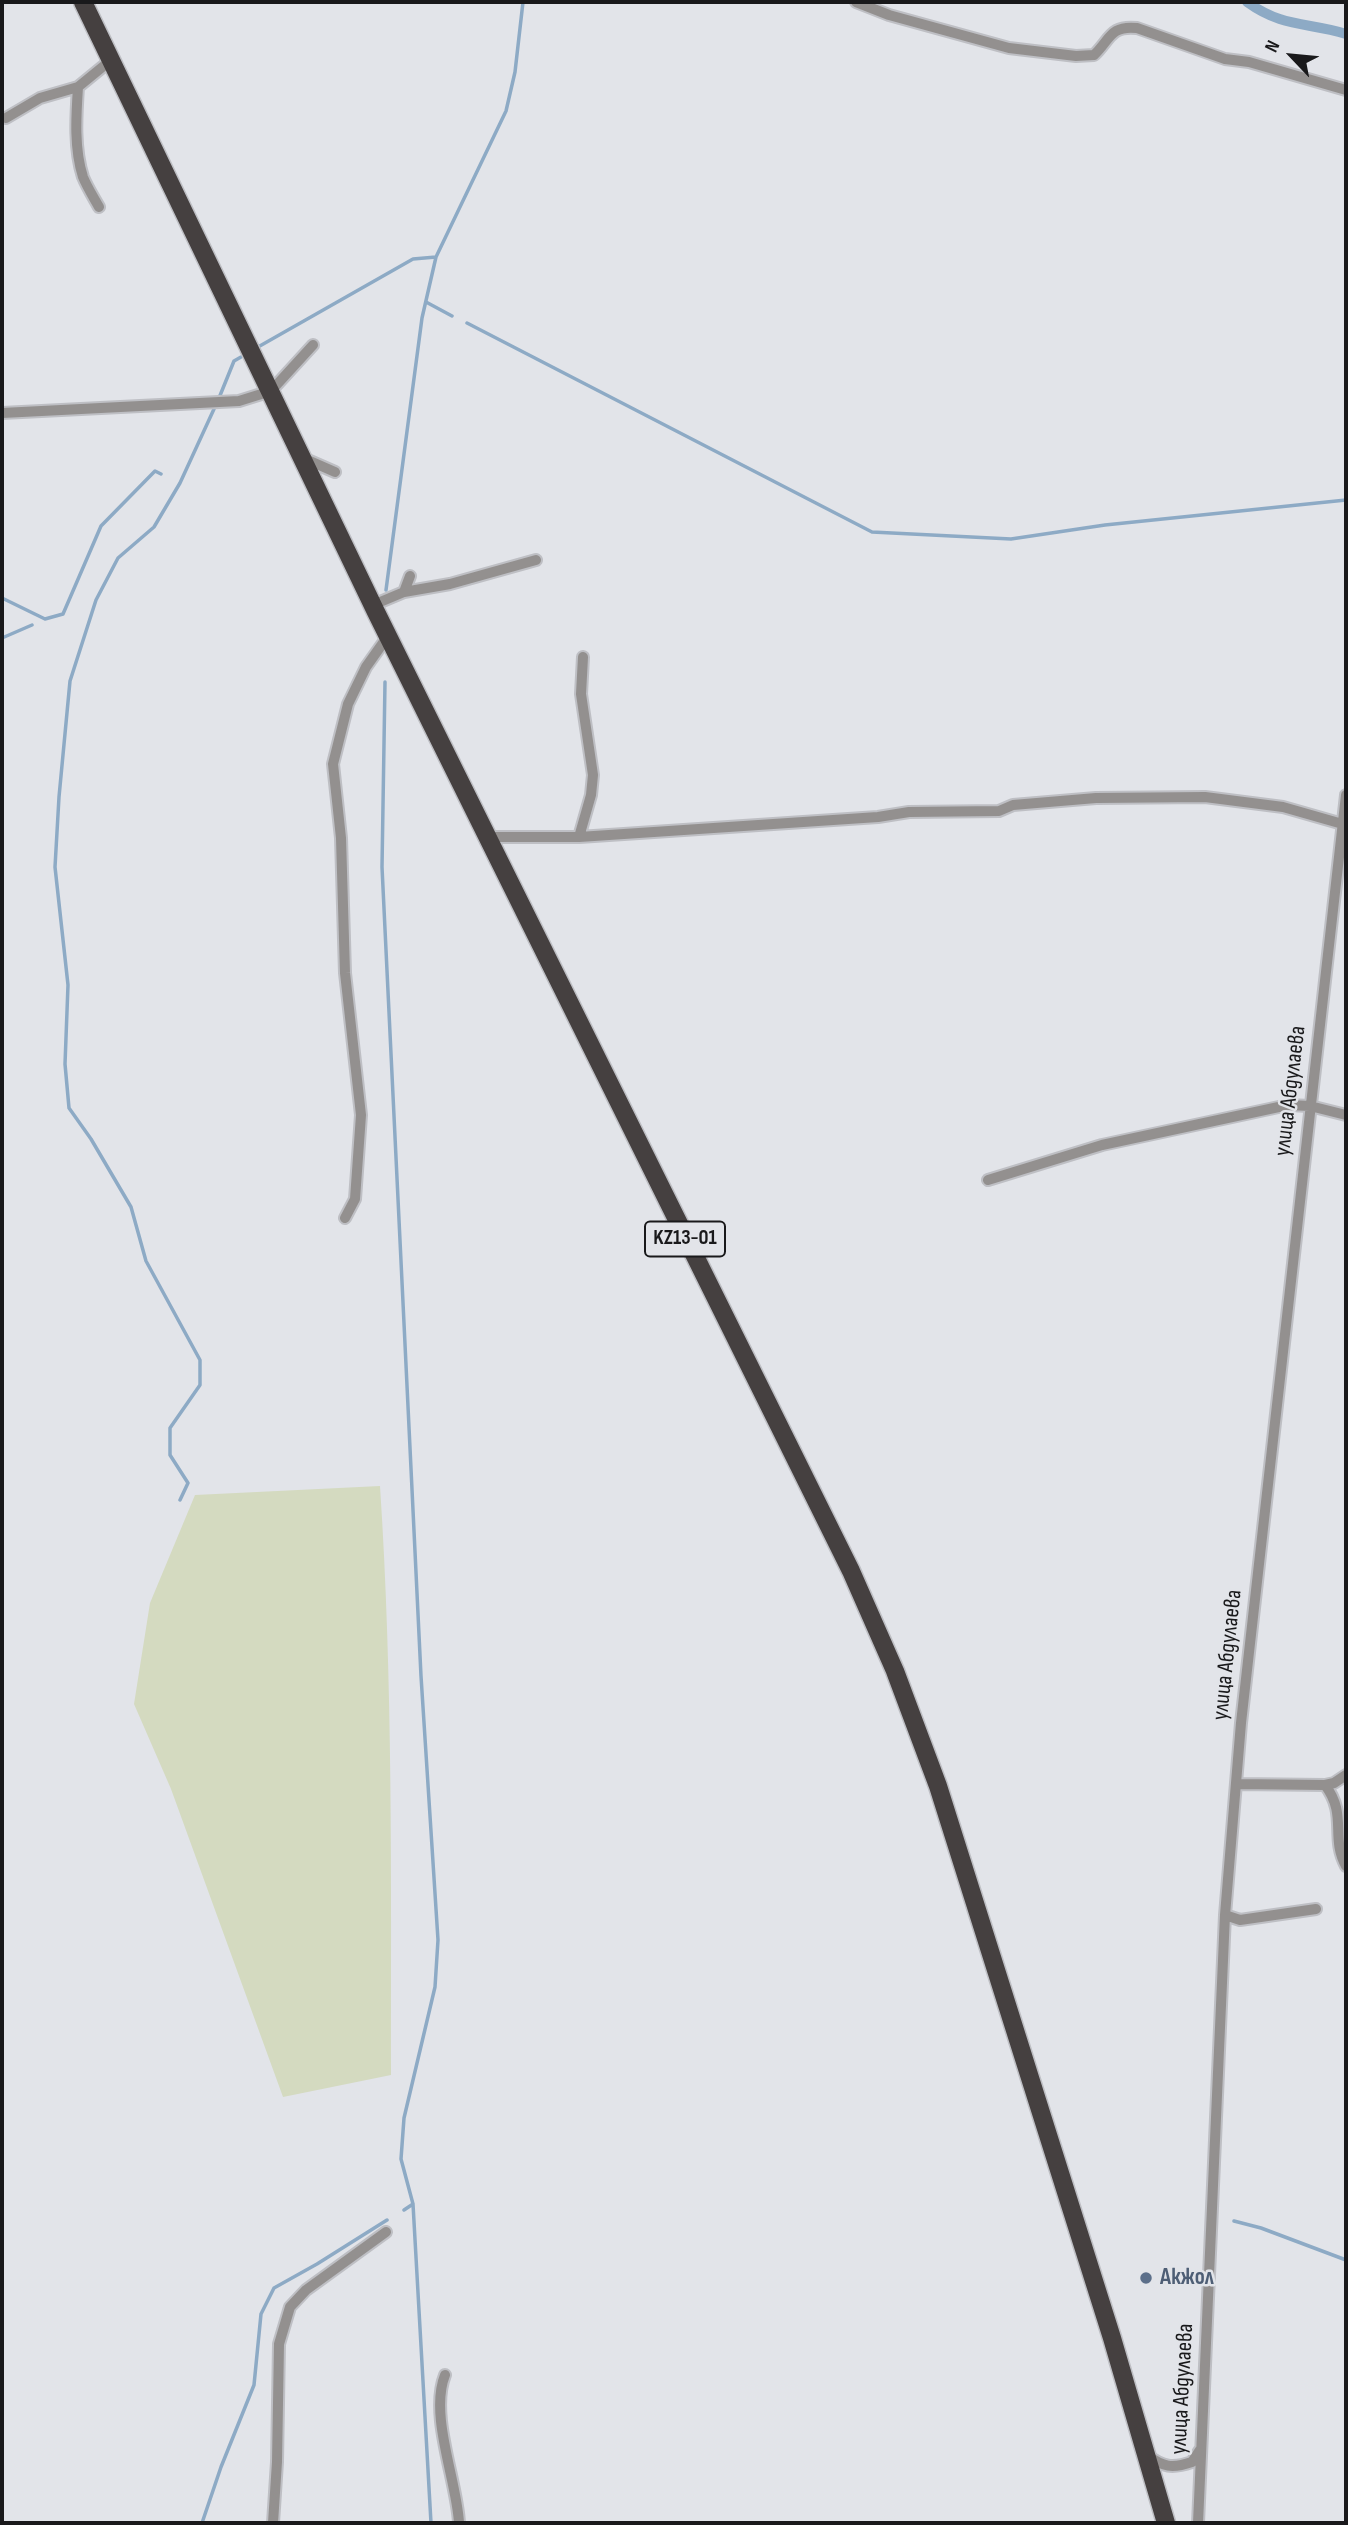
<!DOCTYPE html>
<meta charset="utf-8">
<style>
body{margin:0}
#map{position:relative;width:1348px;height:2525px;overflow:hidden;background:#e2e4e9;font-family:"Sofia Sans Condensed",sans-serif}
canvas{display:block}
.frame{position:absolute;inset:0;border:4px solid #19191b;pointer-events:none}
.north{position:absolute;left:1257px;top:21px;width:70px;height:70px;-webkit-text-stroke:5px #e2e4e9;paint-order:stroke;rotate:296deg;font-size:19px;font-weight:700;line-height:28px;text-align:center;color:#19191b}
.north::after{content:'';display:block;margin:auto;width:24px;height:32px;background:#19191b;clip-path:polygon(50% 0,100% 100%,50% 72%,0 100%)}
</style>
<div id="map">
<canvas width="1348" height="2525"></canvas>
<div class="frame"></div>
<div class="north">N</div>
</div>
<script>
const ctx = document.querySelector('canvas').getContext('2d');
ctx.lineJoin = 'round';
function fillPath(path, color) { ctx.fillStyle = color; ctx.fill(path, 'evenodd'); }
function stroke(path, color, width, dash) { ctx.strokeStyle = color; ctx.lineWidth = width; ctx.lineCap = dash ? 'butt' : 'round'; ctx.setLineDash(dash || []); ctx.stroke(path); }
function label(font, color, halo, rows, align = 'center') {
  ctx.font = font + ' "Sofia Sans Condensed",sans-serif'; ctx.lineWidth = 5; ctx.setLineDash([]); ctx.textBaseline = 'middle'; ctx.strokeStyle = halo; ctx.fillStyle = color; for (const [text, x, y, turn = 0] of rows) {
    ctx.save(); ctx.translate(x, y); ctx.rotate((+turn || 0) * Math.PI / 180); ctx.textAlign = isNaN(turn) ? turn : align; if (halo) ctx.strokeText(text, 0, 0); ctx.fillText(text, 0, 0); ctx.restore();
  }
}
fillPath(new Path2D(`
 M 380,1486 C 393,1683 391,1879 391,2075 L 283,2097 L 171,1789 L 134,1704 L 150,1603 L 195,1495 Z`), '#d4dac0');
stroke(new Path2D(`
 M 426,302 L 452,316
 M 467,323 L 872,532 L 1011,539 L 1105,525 L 1346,500
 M 258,347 L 413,259 L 436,257
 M 219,398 L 234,361 L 241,357
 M 386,590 L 422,318 L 436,257 L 506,111 L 515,72 L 523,2
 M 2,598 L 45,619 L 63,614 L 101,526 L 155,471 L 161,474
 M 2,638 L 32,625
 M 385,682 L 382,867 L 421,1676 L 438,1940 L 435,1987 L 404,2118 L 401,2159 L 413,2204 L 431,2523
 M 180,1500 L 188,1483 L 170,1455 L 170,1428 L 200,1385 L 200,1360 L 146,1261 L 131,1207 L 91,1139 L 69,1108 L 65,1064 L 68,985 L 55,867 L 59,797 L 70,681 L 96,600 L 118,558 L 154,527 L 180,483 L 214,409
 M 404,2210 L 413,2204
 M 1234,2221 L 1261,2228 L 1346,2260
 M 202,2523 L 221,2467 L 254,2385 L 261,2314 L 274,2288 L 317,2264 L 387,2220`), '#8daac5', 3.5);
stroke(new Path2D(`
 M 1247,2 C 1283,28 1307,22 1346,34`), '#8daac5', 10);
const minor = new Path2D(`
 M 856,2 L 889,15 L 1009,48 L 1076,56 L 1094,55 C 1110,40 1110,25 1137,28 L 1225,59 L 1249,62 L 1346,90
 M 78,87 C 76,117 74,149 83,177 C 87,187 94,198 99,207
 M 6,118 L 40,98 L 78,87 L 111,60
 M 2,413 L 239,401 L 271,391 L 313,345
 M 303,458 L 335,472
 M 404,592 L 410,576
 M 373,605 L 404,592 L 450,584 L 536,560
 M 488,837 L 579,837 L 878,817 L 909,812 L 999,811 L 1013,805 L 1096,798 L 1205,797 L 1283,807 L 1346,825
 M 579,837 L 591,795 L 593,775 L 581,694 L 583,657
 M 988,1180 L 1102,1145 L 1288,1105 L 1310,1106 L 1346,1115
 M 345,1218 L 355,1199 L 361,1115 L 345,973 L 341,838 L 333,764 L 348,704 L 366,667 L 388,636
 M 1237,1784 L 1325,1785 L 1334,1783 L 1346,1775
 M 1325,1785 C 1348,1815 1330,1837 1346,1866
 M 1225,1915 L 1240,1920 L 1316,1909
 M 445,2375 C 429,2415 457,2481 459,2523
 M 1147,2455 C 1163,2467 1172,2469 1192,2462 L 1200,2450
 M 273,2523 L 277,2462 L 279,2344 L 290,2307 L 306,2290 L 386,2232
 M 1198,2523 L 1225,1915 L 1241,1723 L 1346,795`);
const trunk = new Path2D(`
 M 83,2 L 376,612 L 851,1571 L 895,1671 L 938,1786 L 1112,2338 L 1166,2523`);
stroke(minor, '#bebfc4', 14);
stroke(trunk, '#bebfc4', 21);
stroke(minor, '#93908f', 10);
stroke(trunk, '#454040', 18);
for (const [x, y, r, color] of [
 [1146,2278,7,"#5c6f8a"]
]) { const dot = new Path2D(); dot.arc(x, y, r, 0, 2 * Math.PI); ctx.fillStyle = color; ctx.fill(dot); stroke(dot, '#e2e4e9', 2.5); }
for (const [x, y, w] of [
 [685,1239,80]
]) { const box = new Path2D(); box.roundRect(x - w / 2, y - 17.5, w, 35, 5); ctx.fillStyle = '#e2e4e9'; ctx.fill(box); stroke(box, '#19191b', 2); }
label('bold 21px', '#19191b', null, [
 ["KZ13-01",685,1239]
]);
label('23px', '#19191b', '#e2e4e9', [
 ["улица Абдулаева",1291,1091,-83],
 ["улица Абдулаева",1228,1655,-84],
 ["улица Абдулаева",1183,2389,-87]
]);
label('bold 23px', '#4e5e75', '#e2e4e9', [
 ["Акжол",1160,2278]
], 'left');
</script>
